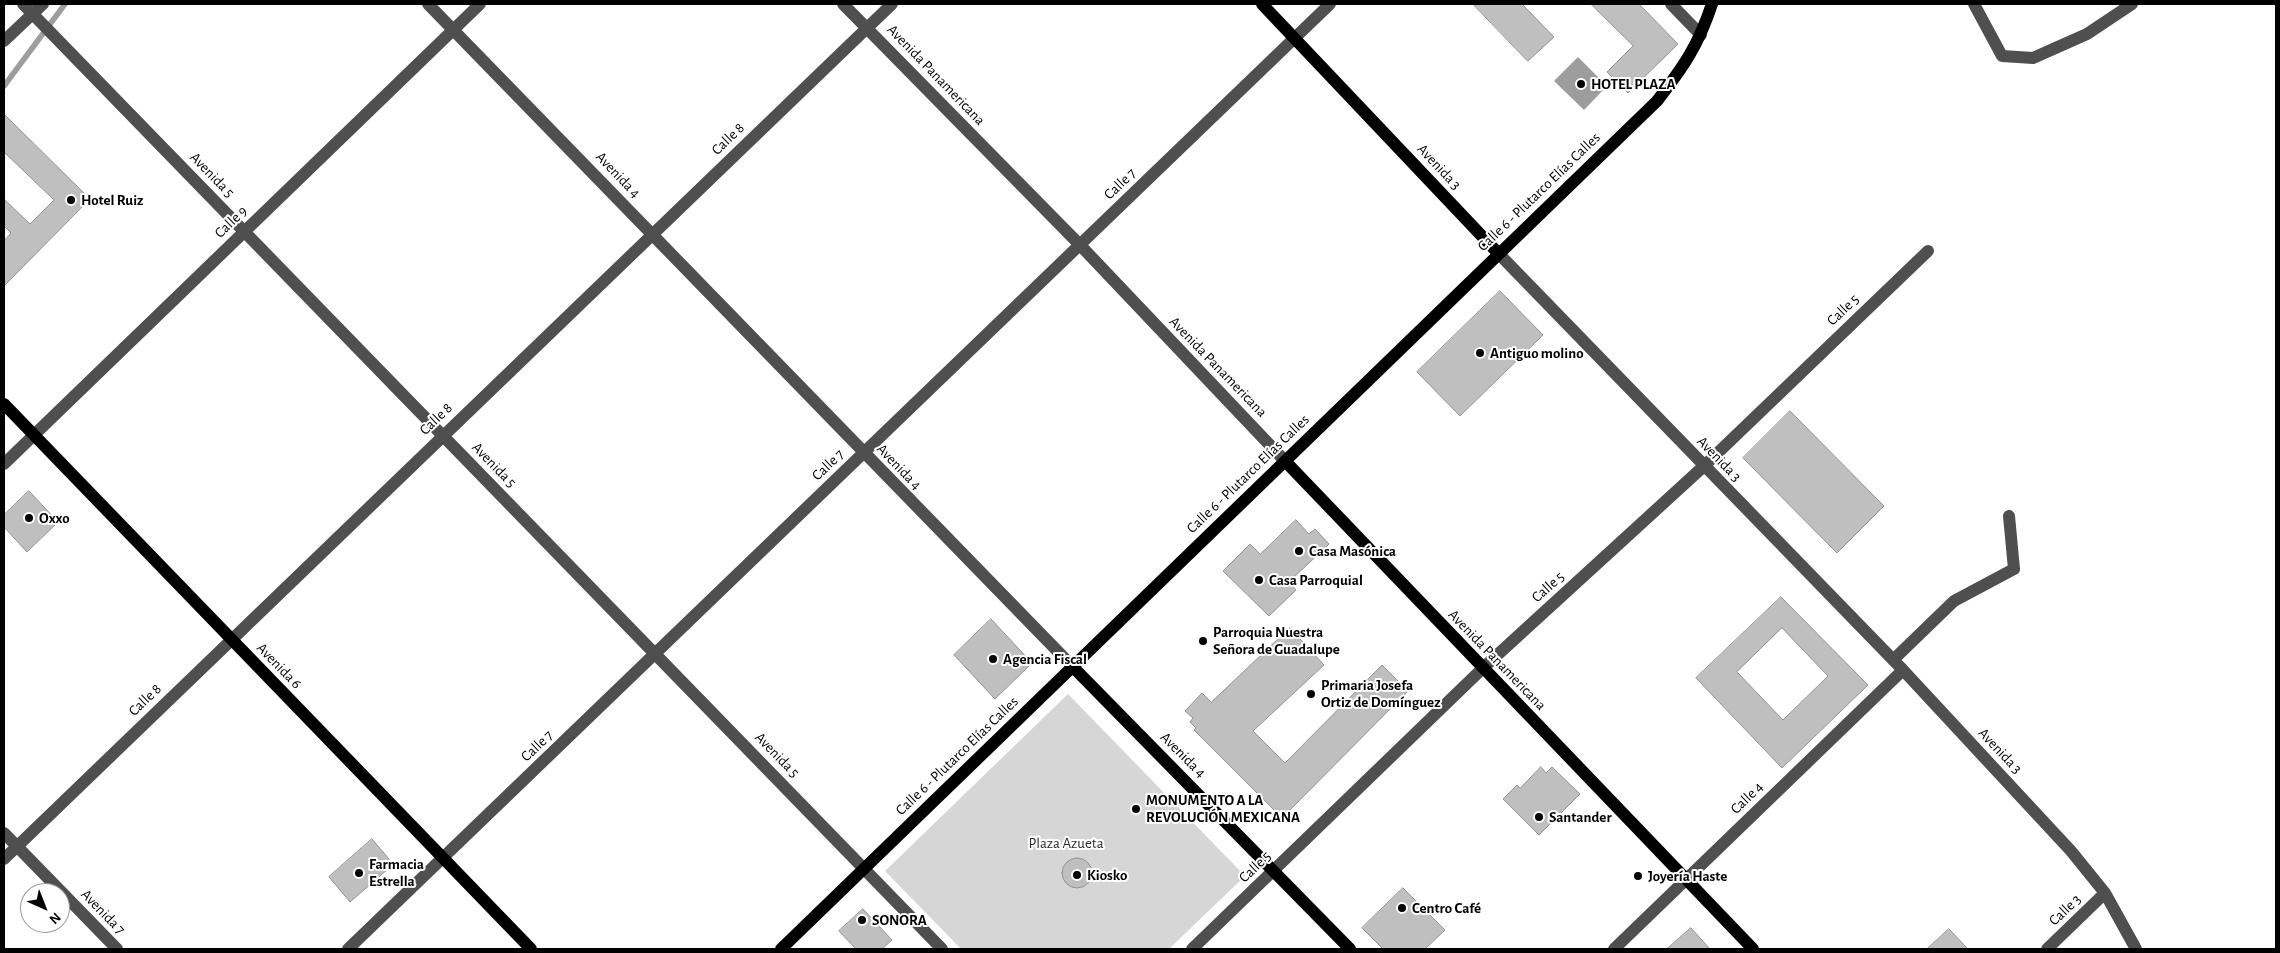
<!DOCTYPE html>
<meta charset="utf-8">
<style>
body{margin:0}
#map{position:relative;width:2280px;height:953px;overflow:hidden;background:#fff;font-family:"Alegreya Sans",sans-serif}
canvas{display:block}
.frame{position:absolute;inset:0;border:5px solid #000;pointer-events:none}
.north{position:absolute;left:20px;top:883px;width:50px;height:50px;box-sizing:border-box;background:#fff;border:1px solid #999;border-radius:50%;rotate:136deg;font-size:14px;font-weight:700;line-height:20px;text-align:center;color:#000}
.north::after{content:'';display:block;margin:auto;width:18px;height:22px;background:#000;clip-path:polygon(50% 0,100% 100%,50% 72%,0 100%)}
</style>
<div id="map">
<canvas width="2280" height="953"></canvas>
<div class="frame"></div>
<div class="north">N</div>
</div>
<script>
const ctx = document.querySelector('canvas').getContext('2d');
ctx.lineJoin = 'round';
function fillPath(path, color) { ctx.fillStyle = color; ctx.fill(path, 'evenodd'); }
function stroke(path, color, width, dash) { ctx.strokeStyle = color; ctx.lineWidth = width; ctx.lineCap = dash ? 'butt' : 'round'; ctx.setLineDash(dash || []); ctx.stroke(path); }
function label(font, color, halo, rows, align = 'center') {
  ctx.font = font + ' "Alegreya Sans",sans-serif'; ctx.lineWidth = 4; ctx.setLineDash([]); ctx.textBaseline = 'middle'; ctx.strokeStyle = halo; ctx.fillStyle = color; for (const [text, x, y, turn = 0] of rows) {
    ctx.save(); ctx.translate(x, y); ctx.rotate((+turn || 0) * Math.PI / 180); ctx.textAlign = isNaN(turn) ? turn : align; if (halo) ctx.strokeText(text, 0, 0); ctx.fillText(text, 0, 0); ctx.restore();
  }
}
fillPath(new Path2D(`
 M 1068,694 L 1245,876 L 1169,949 L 961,949 L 885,871 Z`), '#d6d6d6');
fillPath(new Path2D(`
 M 1578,57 L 1607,86 L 1584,110 L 1554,81 Z`), '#9d9d9d');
stroke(new Path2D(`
 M 4,86 L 65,4`), '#9d9d9d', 5.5);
const building = new Path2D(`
 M 1473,4 L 1522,4 L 1554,37 L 1528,61 Z
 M 1591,4 L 1639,4 L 1678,44 L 1628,93 L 1607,72 L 1633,46 Z
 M 4,114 L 90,199 L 4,286 L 4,241 L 11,233 L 4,226 L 4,199 L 30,224 L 54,200 L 4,152 Z
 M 1500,291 L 1543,335 L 1460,416 L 1417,372 Z
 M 1790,411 L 1884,506 L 1837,553 L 1743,458 Z
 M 29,491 L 58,522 L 27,552 L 4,527 L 4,515 Z
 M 1296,520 L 1309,534 L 1315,529 L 1329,544 L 1289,582 L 1296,590 L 1269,616 L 1223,571 L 1250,544 L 1260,554 Z
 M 1781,597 L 1868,685 L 1782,768 L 1696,678 ZM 1782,628 L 1828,676 L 1783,720 L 1737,672 Z
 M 991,619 L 1032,663 L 995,699 L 954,655 Z
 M 1290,628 L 1324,665 L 1253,731 L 1285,763 L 1382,665 L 1408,691 L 1282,818 L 1194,730 L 1196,728 L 1190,722 L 1193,718 L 1185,711 L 1202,693 L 1211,702 Z
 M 1541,767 L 1546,773 L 1552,767 L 1580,794 L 1539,835 L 1503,799 L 1517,785 L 1520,788 Z
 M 372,839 L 389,859 L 388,869 L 350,902 L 329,877 Z
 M1062 873a15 15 0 1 1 30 0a15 15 0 1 1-30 0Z
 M 1403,888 L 1445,930 L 1425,949 L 1383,949 L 1362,928 Z
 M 863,909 L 892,940 L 882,949 L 856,949 L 839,931 Z
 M 1691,928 L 1710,949 L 1667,949 Z
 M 1949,929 L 1968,949 L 1927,949 Z`);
fillPath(building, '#bfbfbf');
stroke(building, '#939393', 1);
stroke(new Path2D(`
 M 23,4 L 942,949
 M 428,4 L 1073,667
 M 843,4 L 1080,245 L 1285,461
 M 1671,4 L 1701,35
 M 1974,4 L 2002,56 L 2033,58 L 2087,34 L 2132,4
 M 4,41 L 43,4
 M 1498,253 L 1903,670 L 2071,851 L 2105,893 L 2136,949
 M 4,464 L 480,4
 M 1893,660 L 1954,601 L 2014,569 L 2009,516
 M 4,833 L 117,949
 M 4,859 L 892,4
 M 348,949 L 1330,4
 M 1192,949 L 1483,668 L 1704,466 L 1928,251
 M 1614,949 L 1903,670
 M 2047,949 L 2105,893`), '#4f4f4f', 12);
stroke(new Path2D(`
 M 1262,4 L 1498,253
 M 4,404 L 531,949
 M 1285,461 L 1753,949
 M 1073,667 L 1350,949
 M 781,949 L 1657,101 C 1684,66 1698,46 1712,4`), '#000', 12);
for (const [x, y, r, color] of [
 [1581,84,5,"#000"],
 [71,200,5,"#000"],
 [1480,353,5,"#000"],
 [29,518,5,"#000"],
 [1299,551,5,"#000"],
 [1259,580,5,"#000"],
 [1203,641,5,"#000"],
 [993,659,5,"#000"],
 [1311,694,5,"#000"],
 [1136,809,5,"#000"],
 [1539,817,5,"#000"],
 [359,873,5,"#000"],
 [1077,875,5,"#000"],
 [1638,876,5,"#000"],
 [1402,908,5,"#000"],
 [862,920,5,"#000"]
]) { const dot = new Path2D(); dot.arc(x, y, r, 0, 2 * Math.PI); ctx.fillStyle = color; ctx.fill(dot); stroke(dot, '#fff', 2); }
label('15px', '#000', '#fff', [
 ["Avenida Panamericana",936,75,46],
 ["Calle 8",728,139,-44],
 ["Avenida 3",1439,167,47],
 ["Avenida 5",212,175,46],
 ["Avenida 4",618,175,46],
 ["Calle 7",1120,184,-44],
 ["Calle 6 - Plutarco Elías Calles",1539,192,-44],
 ["Calle 9",231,222,-44],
 ["Calle 5",1843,310,-44],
 ["Avenida Panamericana",1218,367,46],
 ["Calle 8",436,419,-44],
 ["Avenida 3",1719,459,46],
 ["Avenida 5",494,465,46],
 ["Calle 7",828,465,-44],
 ["Avenida 4",899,467,46],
 ["Calle 6 - Plutarco Elías Calles",1248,474,-44],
 ["Calle 5",1548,587,-42],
 ["Avenida Panamericana",1497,660,46],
 ["Avenida 6",279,666,46],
 ["Calle 8",145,700,-44],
 ["Calle 7",537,746,-44],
 ["Avenida 3",2000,751,47],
 ["Avenida 5",777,755,46],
 ["Avenida 4",1183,755,45],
 ["Calle 6 - Plutarco Elías Calles",957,756,-44],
 ["Calle 4",1747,798,-44],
 ["Calle 5",1255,867,-44],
 ["Calle 3",2065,910,-44],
 ["Avenida 7",103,912,46]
]);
label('bold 15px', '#000', '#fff', [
 ["HOTEL PLAZA",1591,84],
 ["Hotel Ruiz",81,200],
 ["Antiguo molino",1490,353],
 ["Oxxo",39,518],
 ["Casa Masónica",1309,551],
 ["Casa Parroquial",1269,580],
 ["Parroquia Nuestra",1213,632],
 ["Señora de Guadalupe",1213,649],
 ["Agencia Fiscal",1003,659],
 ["Primaria Josefa",1321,685],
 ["Ortiz de Domínguez",1321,702],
 ["MONUMENTO A LA",1146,800],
 ["REVOLUCIÓN MEXICANA",1146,817],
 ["Santander",1549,817],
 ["Farmacia",369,864],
 ["Estrella",369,881],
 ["Kiosko",1087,875],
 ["Joyería Haste",1648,876],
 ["Centro Café",1412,908],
 ["SONORA",872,920]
], 'left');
label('15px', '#2d2d2d', '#fff', [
 ["Plaza Azueta",1066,843]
]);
</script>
